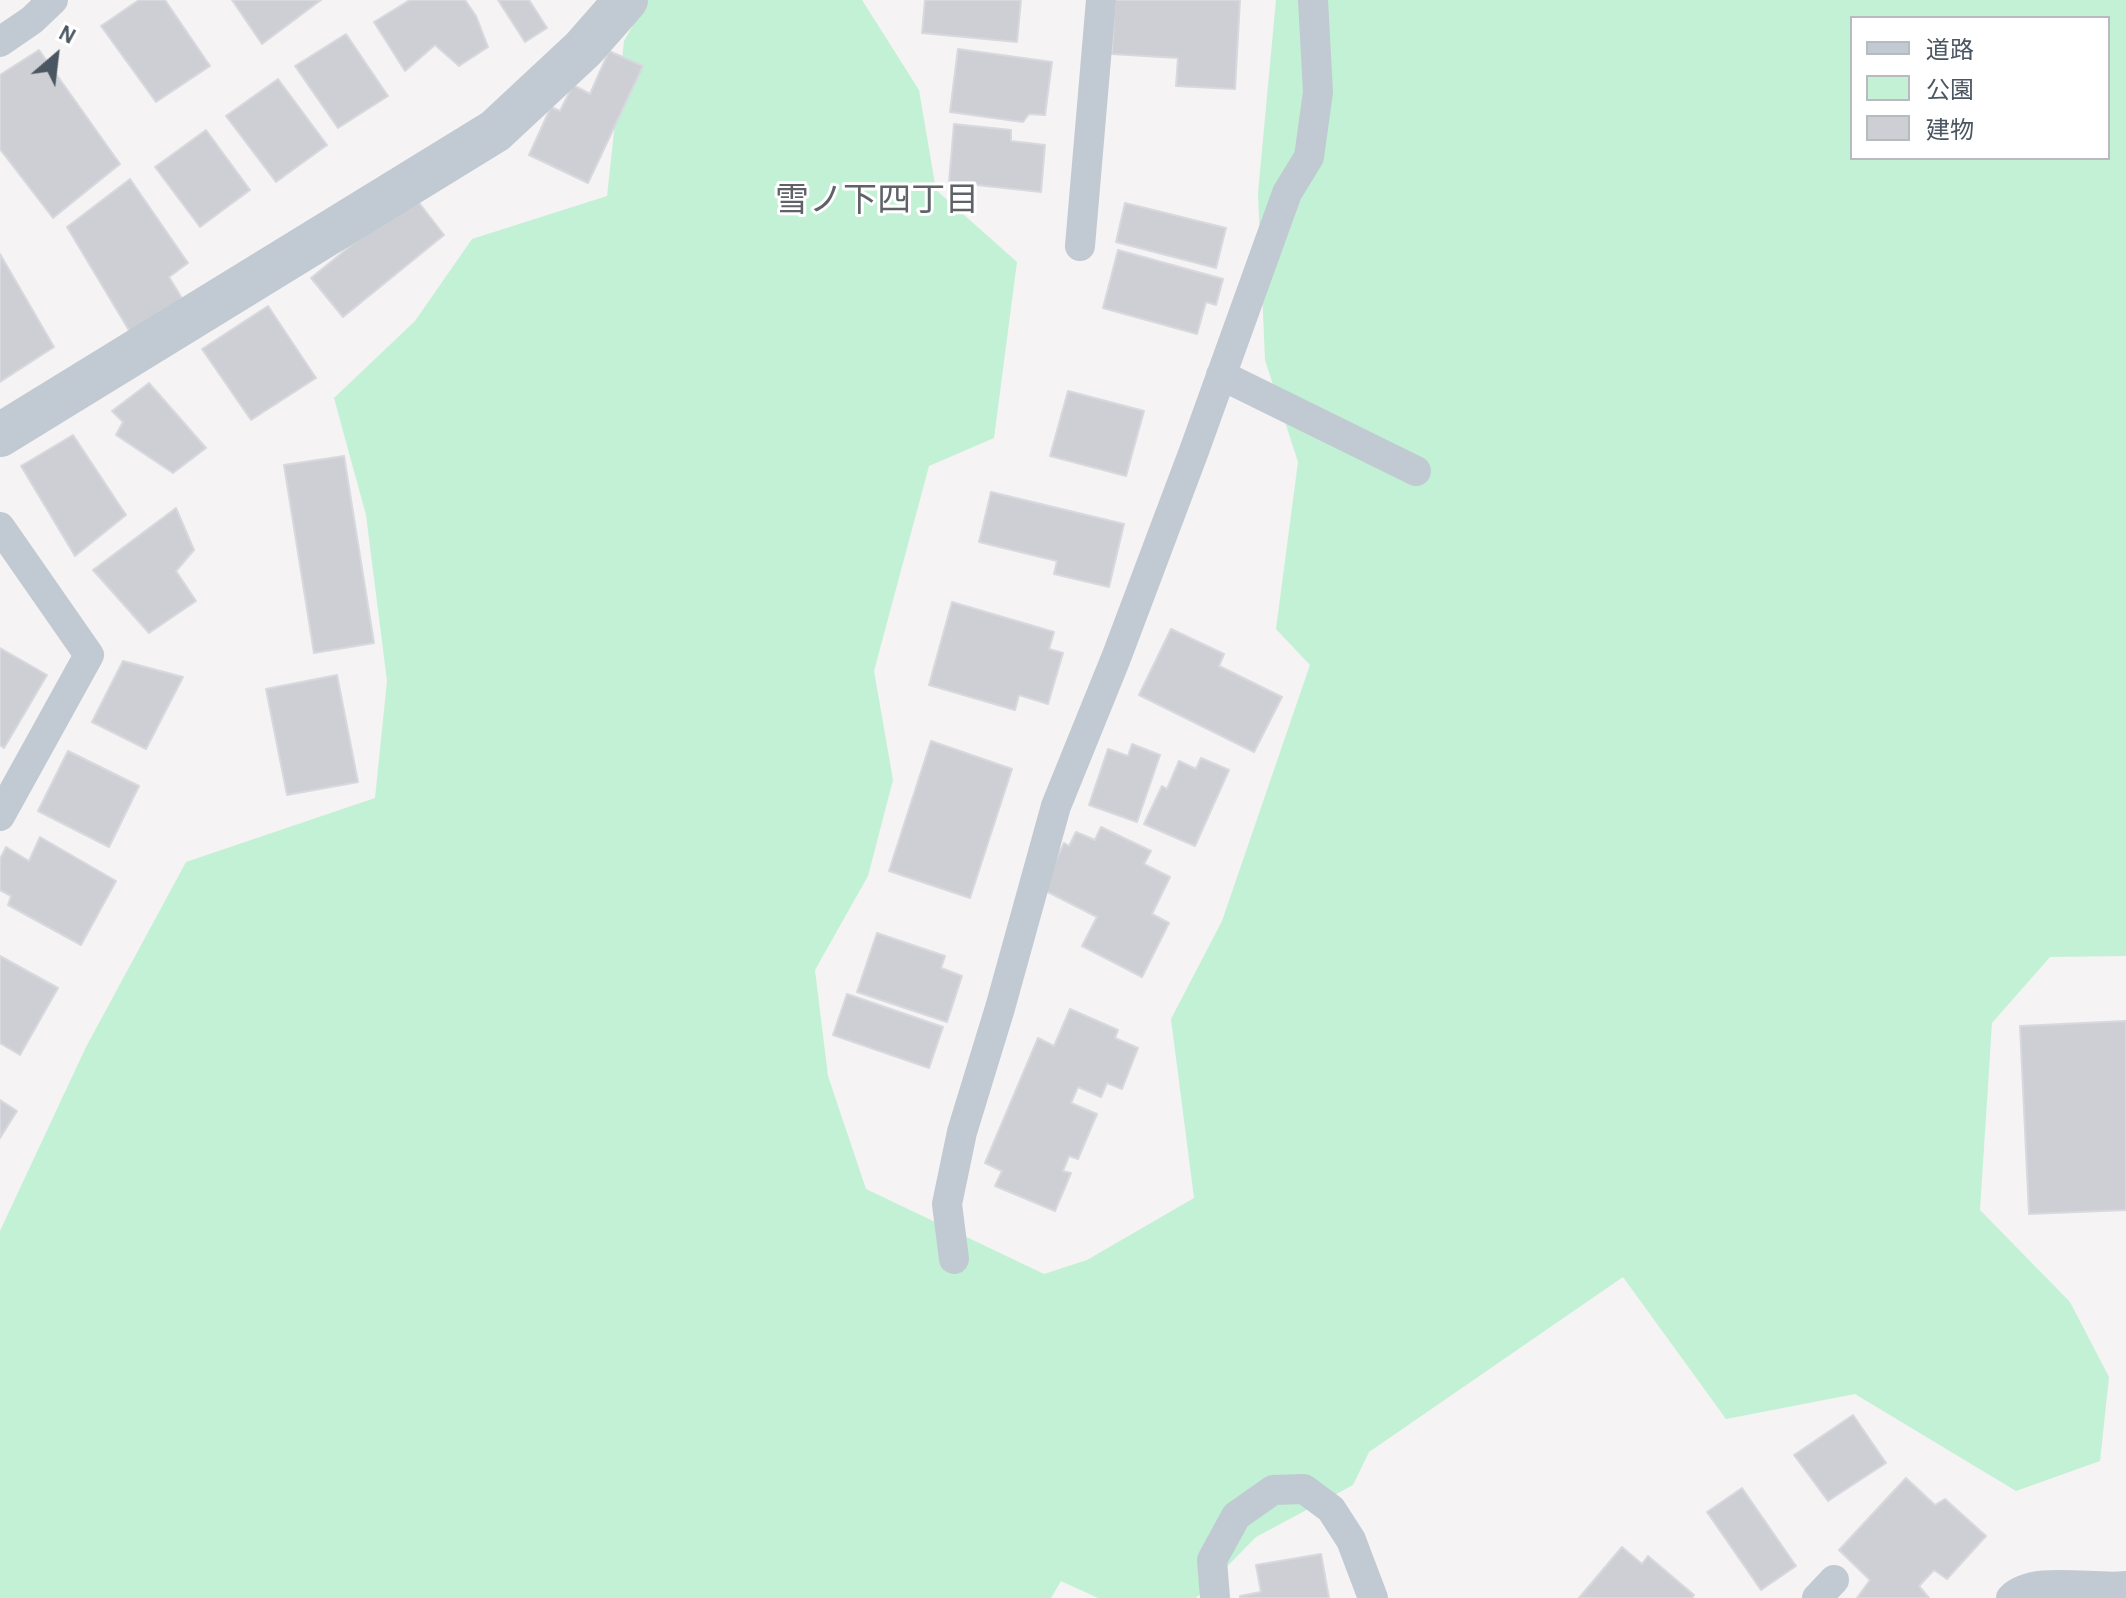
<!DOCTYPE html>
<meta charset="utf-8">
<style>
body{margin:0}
#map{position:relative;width:2126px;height:1598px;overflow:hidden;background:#f5f3f3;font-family:"Alegreya Sans","Noto Sans JP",sans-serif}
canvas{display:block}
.legend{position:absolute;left:1850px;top:16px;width:260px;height:144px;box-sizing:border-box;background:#fff;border:2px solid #b7bbc0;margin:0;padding:10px 14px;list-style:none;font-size:24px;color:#4a5661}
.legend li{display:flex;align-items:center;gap:16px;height:40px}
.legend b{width:40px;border:2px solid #b7bbc0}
.north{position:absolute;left:16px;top:16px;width:80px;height:80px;-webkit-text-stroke:6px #fff;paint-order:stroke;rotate:28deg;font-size:22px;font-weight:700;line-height:32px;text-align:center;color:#4a5661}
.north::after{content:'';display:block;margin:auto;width:28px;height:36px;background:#4a5661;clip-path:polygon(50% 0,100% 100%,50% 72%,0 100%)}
</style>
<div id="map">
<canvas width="2126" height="1598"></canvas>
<ul class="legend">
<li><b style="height:10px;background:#c1cad2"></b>道路</li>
<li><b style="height:22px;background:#c3f1d5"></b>公園</li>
<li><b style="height:22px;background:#cdcfd5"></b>建物</li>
</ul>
<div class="north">N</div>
</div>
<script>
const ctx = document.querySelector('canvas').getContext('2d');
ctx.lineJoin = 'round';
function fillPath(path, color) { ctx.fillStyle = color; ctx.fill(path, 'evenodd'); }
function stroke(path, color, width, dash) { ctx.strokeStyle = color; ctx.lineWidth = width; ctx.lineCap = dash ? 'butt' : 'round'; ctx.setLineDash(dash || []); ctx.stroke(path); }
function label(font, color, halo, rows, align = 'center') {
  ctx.font = font + ' "Alegreya Sans","Noto Sans JP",sans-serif'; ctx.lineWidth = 6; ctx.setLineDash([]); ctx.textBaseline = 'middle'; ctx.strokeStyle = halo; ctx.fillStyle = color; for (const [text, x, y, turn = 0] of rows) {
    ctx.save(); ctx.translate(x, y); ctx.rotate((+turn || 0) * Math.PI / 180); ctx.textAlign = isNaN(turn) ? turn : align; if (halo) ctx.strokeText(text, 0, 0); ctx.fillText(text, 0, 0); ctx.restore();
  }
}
fillPath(new Path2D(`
 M 647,0 L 862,0 L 919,90 L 936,190 L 1017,262 L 994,438 L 929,466 L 874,671 L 893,780 L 868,876 L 815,970 L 828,1076 L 866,1189 L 1044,1274 L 1087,1260 L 1194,1198 L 1171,1019 L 1222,921 L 1310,665 L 1276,629 L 1298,462 L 1265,360 L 1258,193 L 1276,0 L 2126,0 L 2126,956 L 2050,957 L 1992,1023 L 1980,1210 L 2070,1302 L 2109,1377 L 2100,1461 L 2016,1491 L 1855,1394 L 1726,1419 L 1623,1277 L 1369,1452 L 1353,1485 L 1256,1537 L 1196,1598 L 1098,1598 L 1061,1581 L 1051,1598 L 0,1598 L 0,1231 L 86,1047 L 186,862 L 375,798 L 387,681 L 366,515 L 334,398 L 415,321 L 472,239 L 607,196 L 624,41 ZM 1852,18 L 2108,18 L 2108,158 L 1852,158 Z`), '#c3f1d5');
const building = new Path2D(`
 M 139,0 L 165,0 L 210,66 L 156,102 L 101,26 Z
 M 232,0 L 321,0 L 262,44 Z
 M 410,0 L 465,0 L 476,16 L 488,47 L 459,66 L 435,45 L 405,71 L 374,22 Z
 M 498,0 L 529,0 L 547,28 L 525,42 Z
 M 925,0 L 1021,0 L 1017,42 L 922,33 Z
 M 1115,0 L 1240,0 L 1235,89 L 1176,86 L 1178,58 L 1112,54 Z
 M 346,34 L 388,96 L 338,128 L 295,66 Z
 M 958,49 L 1052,62 L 1045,115 L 1029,114 L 1023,122 L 950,112 Z
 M 39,50 L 120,164 L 53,218 L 0,149 L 0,75 Z
 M 609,51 L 643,66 L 588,183 L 529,155 L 551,107 L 560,111 L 573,85 L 590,94 Z
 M 278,79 L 327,145 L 276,182 L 226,116 Z
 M 954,124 L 1011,130 L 1011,141 L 1045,145 L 1041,192 L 949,182 Z
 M 206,130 L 250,190 L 200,227 L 155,167 Z
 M 130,179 L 188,263 L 169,277 L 183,300 L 130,332 L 67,227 Z
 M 413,195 L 444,235 L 343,317 L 311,278 Z
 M 1125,203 L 1226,228 L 1216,268 L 1116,242 Z
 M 1118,250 L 1223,279 L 1216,305 L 1206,302 L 1197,334 L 1103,308 Z
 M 0,254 L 54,347 L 0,382 Z
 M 268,306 L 316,378 L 251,420 L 202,349 Z
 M 149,383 L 206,448 L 173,473 L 116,435 L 123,422 L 112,411 Z
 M 1068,391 L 1144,411 L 1126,476 L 1050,456 Z
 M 73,435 L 126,515 L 75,556 L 21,466 Z
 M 344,456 L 374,643 L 314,653 L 284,465 Z
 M 991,492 L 1124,524 L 1109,587 L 1054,574 L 1057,561 L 979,542 Z
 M 176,508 L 194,550 L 176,571 L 196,601 L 149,633 L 93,570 Z
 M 952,602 L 1054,632 L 1049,649 L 1063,653 L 1048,704 L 1019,695 L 1015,710 L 929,685 Z
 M 1171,629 L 1224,654 L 1219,666 L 1282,697 L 1254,752 L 1139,695 Z
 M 0,648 L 47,675 L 4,748 L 0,745 Z
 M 123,661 L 183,677 L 146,749 L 92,722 Z
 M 337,675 L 358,782 L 287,795 L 266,689 Z
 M 931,741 L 1012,769 L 970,898 L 889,871 Z
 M 1132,744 L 1160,755 L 1137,822 L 1089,805 L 1108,749 L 1128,756 Z
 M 68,751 L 139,786 L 109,847 L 38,811 Z
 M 1201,758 L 1229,770 L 1195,846 L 1144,824 L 1162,786 L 1167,789 L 1179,761 L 1196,769 Z
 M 1101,827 L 1151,851 L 1144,864 L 1170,877 L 1152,914 L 1169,923 L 1142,977 L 1082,946 L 1097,917 L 1042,889 L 1064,843 L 1069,846 L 1076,832 L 1095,840 Z
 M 40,837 L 116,881 L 81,945 L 8,905 L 11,896 L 0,890 L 0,859 L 6,847 L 29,861 Z
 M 877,933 L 945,956 L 941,968 L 962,976 L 947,1022 L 857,992 Z
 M 0,956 L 58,988 L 20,1055 L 0,1043 Z
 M 847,994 L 943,1027 L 929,1068 L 833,1035 Z
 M 1070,1009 L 1118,1030 L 1115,1038 L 1138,1048 L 1122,1089 L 1107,1083 L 1101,1097 L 1078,1087 L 1071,1103 L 1097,1114 L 1078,1159 L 1069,1156 L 1063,1171 L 1071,1173 L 1055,1211 L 995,1186 L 1002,1171 L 985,1163 L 1038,1038 L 1054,1046 Z
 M 2126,1021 L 2126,1210 L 2029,1214 L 2020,1026 Z
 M 0,1100 L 17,1111 L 0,1138 Z
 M 1853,1415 L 1886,1463 L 1828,1501 L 1794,1455 Z
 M 1906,1478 L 1935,1505 L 1945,1499 L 1986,1536 L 1947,1579 L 1934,1570 L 1919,1586 L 1929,1598 L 1857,1598 L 1870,1580 L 1839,1550 Z
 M 1742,1488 L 1796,1566 L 1761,1590 L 1707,1512 Z
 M 1622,1547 L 1642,1564 L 1648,1556 L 1694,1595 L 1692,1598 L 1579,1598 Z
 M 1321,1554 L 1329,1598 L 1240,1598 L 1240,1596 L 1261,1592 L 1256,1565 Z`);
fillPath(building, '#cdcfd5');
stroke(building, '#d7d9de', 2);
stroke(new Path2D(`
 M 0,42 L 32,20 L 53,0
 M 1080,246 L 1101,0
 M 1221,375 L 1416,471
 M 0,527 L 89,655 L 0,816
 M 954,1259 L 947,1204 L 962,1132 L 1000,1008 L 1056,806 L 1116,658 L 1194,451 L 1287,193 L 1309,157 L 1318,92 L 1313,0
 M 1215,1598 L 1212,1560 L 1236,1516 L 1273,1490 L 1304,1489 L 1331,1509 L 1351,1540 L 1373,1598
 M 1817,1598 L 1834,1580
 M 2011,1598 C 2033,1575 2094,1590 2126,1586`), '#c1cad2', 30);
stroke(new Path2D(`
 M 0,435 L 495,131 L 583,49 L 626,0`), '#c1cad2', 44);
label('34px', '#5f6368', '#fff', [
 ["雪ノ下四丁目",877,201]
]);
</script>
